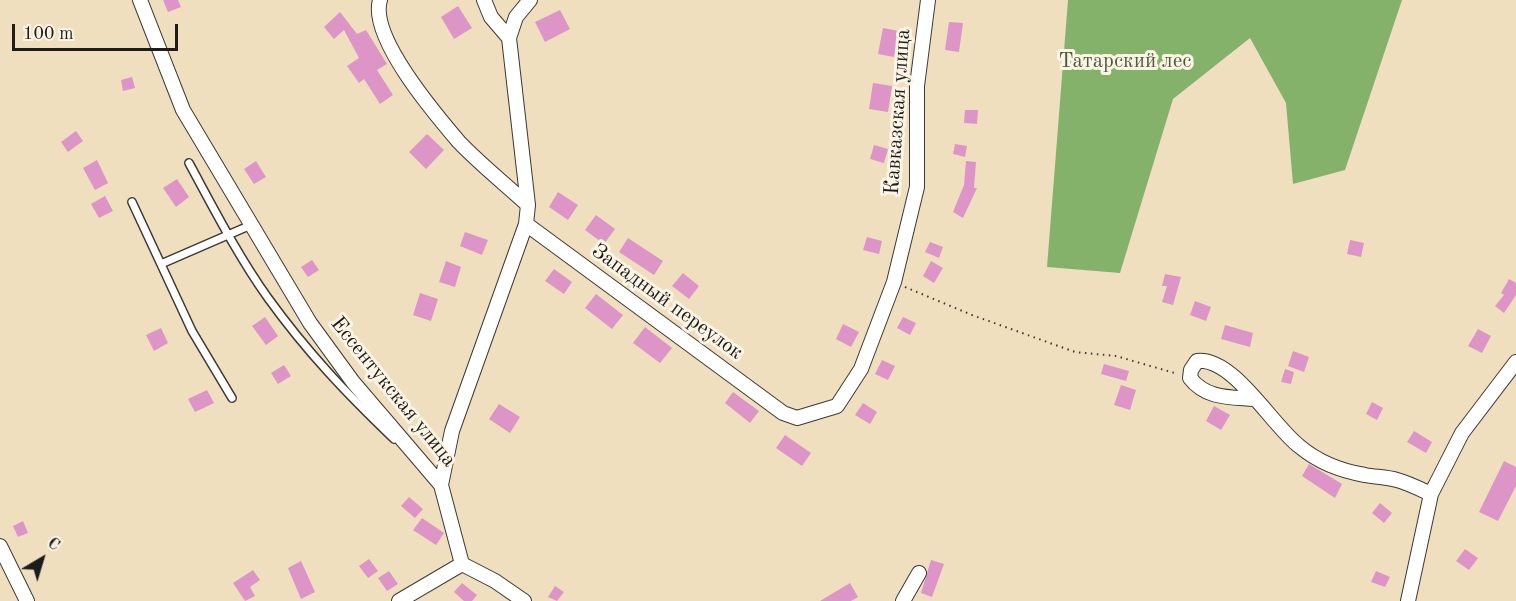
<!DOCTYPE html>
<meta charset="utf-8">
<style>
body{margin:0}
#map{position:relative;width:1516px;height:601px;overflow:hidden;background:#efdfbf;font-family:"Old Standard TT",serif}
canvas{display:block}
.north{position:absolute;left:12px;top:529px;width:60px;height:60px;-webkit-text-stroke:4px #fcf5e5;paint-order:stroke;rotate:38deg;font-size:16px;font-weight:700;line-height:24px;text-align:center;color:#1c1c1c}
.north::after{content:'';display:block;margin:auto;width:21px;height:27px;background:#1c1c1c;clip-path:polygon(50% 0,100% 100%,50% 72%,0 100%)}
.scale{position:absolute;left:12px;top:24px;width:166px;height:27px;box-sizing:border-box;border:3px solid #1c1c1c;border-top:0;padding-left:8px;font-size:18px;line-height:21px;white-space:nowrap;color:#1c1c1c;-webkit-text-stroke:4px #fcf5e5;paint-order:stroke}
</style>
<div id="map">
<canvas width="1516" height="601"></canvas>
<div class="north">С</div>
<div class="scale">100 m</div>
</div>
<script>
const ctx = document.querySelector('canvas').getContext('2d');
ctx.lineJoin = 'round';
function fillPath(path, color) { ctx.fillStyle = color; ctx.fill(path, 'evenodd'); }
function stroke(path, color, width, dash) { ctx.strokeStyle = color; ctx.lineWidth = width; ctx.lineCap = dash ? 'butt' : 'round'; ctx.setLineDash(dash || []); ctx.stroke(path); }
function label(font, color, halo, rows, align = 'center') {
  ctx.font = font + ' "Old Standard TT",serif'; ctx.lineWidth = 6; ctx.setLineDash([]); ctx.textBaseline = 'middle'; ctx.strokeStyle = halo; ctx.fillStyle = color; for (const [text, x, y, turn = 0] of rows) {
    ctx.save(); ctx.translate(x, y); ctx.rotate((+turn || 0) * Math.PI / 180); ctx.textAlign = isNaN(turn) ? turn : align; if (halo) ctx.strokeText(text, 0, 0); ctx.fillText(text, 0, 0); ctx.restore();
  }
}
fillPath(new Path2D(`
 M 1068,0 L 1402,0 L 1345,170 L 1293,184 L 1286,103 L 1250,38 L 1173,99 L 1120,273 L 1047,267 Z`), '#85b26b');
fillPath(new Path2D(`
 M 163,0 L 178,0 L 181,7 L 168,12 Z
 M 458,6 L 472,28 L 454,39 L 441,17 Z
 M 560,10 L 570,29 L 545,42 L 535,22 Z
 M 340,12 L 357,34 L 366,30 L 387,64 L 377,70 L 393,95 L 380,104 L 364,79 L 359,83 L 347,66 L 359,58 L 344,30 L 334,39 L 324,27 Z
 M 949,22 L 963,23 L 959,52 L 945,50 Z
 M 883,28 L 899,31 L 894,57 L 878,54 Z
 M 132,77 L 135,88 L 123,91 L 121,80 Z
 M 873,83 L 892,86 L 888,112 L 869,109 Z
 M 965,110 L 978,110 L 977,124 L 964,123 Z
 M 76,131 L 83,141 L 68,152 L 61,142 Z
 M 427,134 L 444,150 L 426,169 L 409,152 Z
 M 955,144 L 967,146 L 965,157 L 953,154 Z
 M 874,145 L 888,149 L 884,163 L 870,159 Z
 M 97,160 L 108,183 L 95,190 L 83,168 Z
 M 256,161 L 266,177 L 254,184 L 244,169 Z
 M 966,161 L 976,162 L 974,188 L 977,188 L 963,218 L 953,212 L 964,185 Z
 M 177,179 L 189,197 L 176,207 L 163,188 Z
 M 558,192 L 578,205 L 568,220 L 549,207 Z
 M 105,196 L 113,211 L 99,218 L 91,204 Z
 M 596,215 L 615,229 L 604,244 L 585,230 Z
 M 465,232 L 488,240 L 482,255 L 460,246 Z
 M 867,237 L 882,241 L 879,254 L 863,250 Z
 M 628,238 L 663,261 L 654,275 L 619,252 Z
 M 1350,240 L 1364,243 L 1361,257 L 1347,254 Z
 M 930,242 L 943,247 L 939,258 L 925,252 Z
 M 312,260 L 319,270 L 308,277 L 301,267 Z
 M 446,261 L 461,267 L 455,287 L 439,282 Z
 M 931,261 L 943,268 L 934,283 L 923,276 Z
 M 554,269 L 572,282 L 564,294 L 545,281 Z
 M 683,273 L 699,286 L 689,299 L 672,286 Z
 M 1165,274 L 1181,277 L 1173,305 L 1162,302 L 1167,286 L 1162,286 Z
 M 1509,279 L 1516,283 L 1516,295 L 1504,313 L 1495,306 L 1504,295 L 1501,293 Z
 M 420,293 L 438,299 L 431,321 L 413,315 Z
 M 596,294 L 623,315 L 612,329 L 585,308 Z
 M 1195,301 L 1211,307 L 1206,321 L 1190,315 Z
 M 265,317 L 278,336 L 266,345 L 252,326 Z
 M 903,317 L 916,323 L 910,335 L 897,328 Z
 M 843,324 L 859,332 L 851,347 L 836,339 Z
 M 1225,325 L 1253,333 L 1250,347 L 1221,339 Z
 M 645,327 L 672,348 L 660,363 L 633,343 Z
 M 161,328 L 168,343 L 154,351 L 146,335 Z
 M 1478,329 L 1491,336 L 1482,353 L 1468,346 Z
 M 1293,351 L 1309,357 L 1304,372 L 1288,366 Z
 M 882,360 L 895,366 L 888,380 L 875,374 Z
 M 1104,364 L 1129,371 L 1126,381 L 1101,374 Z
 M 284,365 L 291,376 L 278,384 L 271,373 Z
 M 1285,369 L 1294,372 L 1291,384 L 1281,382 Z
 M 1121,385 L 1136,390 L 1130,410 L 1114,405 Z
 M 207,390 L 214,403 L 195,412 L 188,399 Z
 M 733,392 L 759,411 L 750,423 L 725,403 Z
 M 1372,402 L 1383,408 L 1377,420 L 1366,414 Z
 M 863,403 L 877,412 L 870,424 L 855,415 Z
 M 499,404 L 520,417 L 510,433 L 489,419 Z
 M 1214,406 L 1230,415 L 1221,430 L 1206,421 Z
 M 1414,431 L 1432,442 L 1426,453 L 1407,442 Z
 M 785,435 L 811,453 L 802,466 L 776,448 Z
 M 1504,461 L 1516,467 L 1516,486 L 1498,521 L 1479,512 Z
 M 1309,464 L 1342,484 L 1335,498 L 1302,476 Z
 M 409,497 L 423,509 L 415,518 L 401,506 Z
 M 1380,503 L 1392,513 L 1384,523 L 1372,513 Z
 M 422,518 L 444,533 L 436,545 L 413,530 Z
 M 23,521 L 28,533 L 18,537 L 13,526 Z
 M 1465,549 L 1478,558 L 1469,570 L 1456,561 Z
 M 369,559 L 378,571 L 368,578 L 359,566 Z
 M 931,560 L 944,564 L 932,597 L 921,593 Z
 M 301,561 L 315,592 L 301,599 L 288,568 Z
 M 253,570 L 260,580 L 250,587 L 255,596 L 245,601 L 233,583 Z
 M 389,571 L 398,584 L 387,591 L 378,578 Z
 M 1376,571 L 1390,577 L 1385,587 L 1371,582 Z
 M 462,583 L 477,595 L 472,601 L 464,601 L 454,592 Z
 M 850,583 L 858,597 L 851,601 L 820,601 Z
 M 555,586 L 564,592 L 557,601 L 548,597 Z`), '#dd95c7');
const lane = new Path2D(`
 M 189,163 C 214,209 238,256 268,298 C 307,352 346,393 394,439
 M 132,202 L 192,331 L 232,398
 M 161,264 L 251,225`);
const street = new Path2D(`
 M 140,0 L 183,110 L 310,323 L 353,382 L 441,485 L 462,564 L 495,581 L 524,601
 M 380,0 C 369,37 435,114 459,142 C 480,164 505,184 528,205
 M 484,0 L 491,17 L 509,38
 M 526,224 L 783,413 L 797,418 L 837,406 L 861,369 L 894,282 L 917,187 L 917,86 L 928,0
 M 1254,399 C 1230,397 1206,399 1190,378 L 1191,370 L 1197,361 C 1233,357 1271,424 1299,446 C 1318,462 1341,471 1365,475 C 1375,477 1387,477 1397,480 C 1408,483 1420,489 1431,494
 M 441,485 L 452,431 L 526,224 L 528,205 L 509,38 L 516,17 L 530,0
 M 0,546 L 27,601
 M 399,601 L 462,564
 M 903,601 L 919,573
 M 1408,601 L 1431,494 L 1462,433 L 1516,362`);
stroke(lane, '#3c3934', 10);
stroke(street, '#3c3934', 16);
stroke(new Path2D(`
 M 905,287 L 972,315 L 1075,352 L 1116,356 L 1178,374`), '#3c3934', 2, [1.5, 4.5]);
stroke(lane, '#fff', 7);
stroke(street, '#fff', 14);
label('21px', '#4d5b3d', '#fcf5e5', [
 ["Татарский лес",1125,61]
]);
label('21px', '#1c1c1c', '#fcf5e5', [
 ["Кавказская улица",898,112,-86],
 ["Западный переулок",667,302,36],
 ["Ессентукская улица",393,392,51]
]);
</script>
